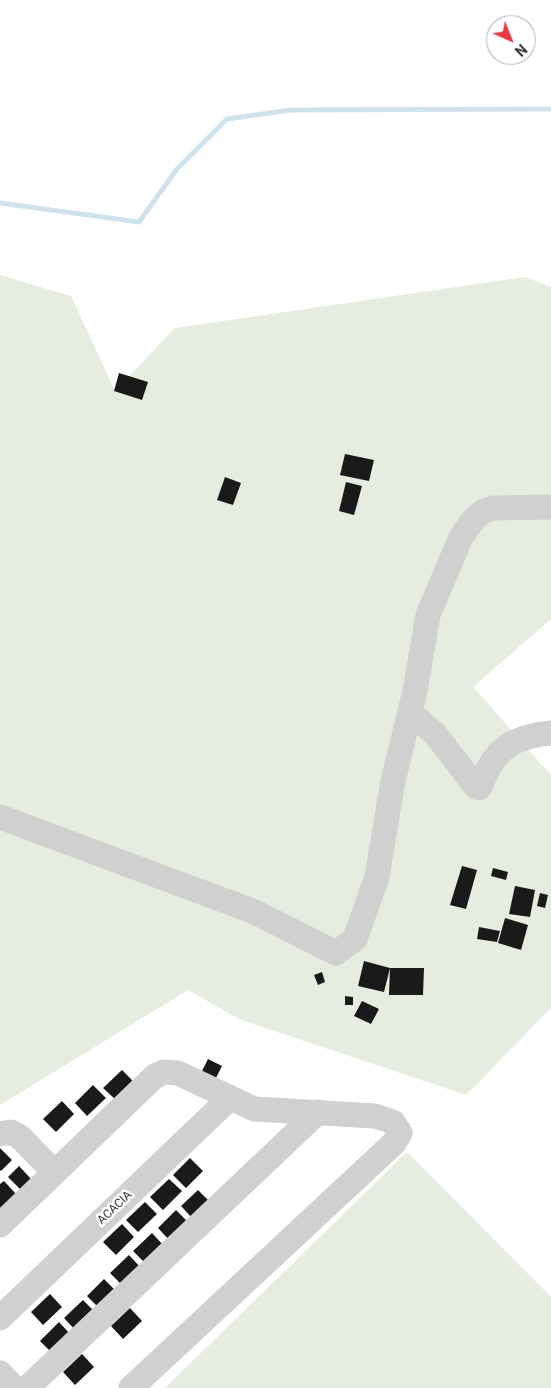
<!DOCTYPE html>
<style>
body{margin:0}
#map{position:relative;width:551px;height:1388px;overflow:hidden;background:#fff;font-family:Roboto,sans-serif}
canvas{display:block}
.north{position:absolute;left:486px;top:15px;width:50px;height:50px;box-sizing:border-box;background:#fff;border:1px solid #adadad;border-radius:50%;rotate:136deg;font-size:14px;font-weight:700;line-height:20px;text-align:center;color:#333}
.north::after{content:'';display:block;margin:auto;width:18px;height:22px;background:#e63946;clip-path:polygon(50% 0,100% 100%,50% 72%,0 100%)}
</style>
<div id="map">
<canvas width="551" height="1388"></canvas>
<div class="north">N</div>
</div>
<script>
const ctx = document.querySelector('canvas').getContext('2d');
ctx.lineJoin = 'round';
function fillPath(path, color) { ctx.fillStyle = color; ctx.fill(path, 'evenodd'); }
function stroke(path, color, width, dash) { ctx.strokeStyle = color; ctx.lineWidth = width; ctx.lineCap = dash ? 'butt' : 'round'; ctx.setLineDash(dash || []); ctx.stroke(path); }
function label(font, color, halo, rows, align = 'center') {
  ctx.font = font + ' Roboto,sans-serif'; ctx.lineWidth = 5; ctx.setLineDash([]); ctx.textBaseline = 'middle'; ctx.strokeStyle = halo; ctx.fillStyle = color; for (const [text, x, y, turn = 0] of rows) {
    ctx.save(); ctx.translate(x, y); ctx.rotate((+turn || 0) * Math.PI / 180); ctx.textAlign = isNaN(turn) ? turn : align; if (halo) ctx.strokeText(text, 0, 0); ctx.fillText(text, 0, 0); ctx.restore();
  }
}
fillPath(new Path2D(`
 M 0,275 L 71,296 L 115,391 L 175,328 L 525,277 L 551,287 L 551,619 L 473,687 L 551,775 L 551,1008 L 466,1095 L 241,1020 L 188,990 L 0,1105 Z
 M 407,1152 L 551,1297 L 551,1388 L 165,1388 Z`), '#e6ecdf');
stroke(new Path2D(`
 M 0,203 L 139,222 L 177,169 L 227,119 L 291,110 L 551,109`), '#cfe2ee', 5);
fillPath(new Path2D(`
 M 119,373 L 148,382 L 142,400 L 114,391 Z
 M 345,454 L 374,460 L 369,481 L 340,475 Z
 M 225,477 L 241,483 L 233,505 L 217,500 Z
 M 346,482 L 362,486 L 354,515 L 339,511 Z
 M 462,866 L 477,870 L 466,909 L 450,905 Z
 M 493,868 L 508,872 L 506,880 L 491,876 Z
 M 515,886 L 535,890 L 530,917 L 509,914 Z
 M 540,893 L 548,895 L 545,908 L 537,906 Z
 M 505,918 L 528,925 L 521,950 L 498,943 Z
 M 479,927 L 500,931 L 497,942 L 477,939 Z
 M 364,961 L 390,968 L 424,968 L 423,995 L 389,995 L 390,968 L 384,992 L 358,986 Z
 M 322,972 L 325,982 L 318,985 L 314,975 Z
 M 345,996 L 353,997 L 353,1005 L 345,1005 Z
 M 362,1001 L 379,1009 L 371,1024 L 354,1016 Z
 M 208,1059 L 222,1066 L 214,1082 L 200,1075 Z
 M 122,1070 L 134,1082 L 116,1100 L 103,1088 Z
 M 93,1085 L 106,1098 L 87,1116 L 75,1103 Z
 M 62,1101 L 74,1114 L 56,1132 L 43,1119 Z
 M 0,1148 L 12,1160 L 1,1171 L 0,1170 Z
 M 190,1158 L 203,1171 L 186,1188 L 173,1175 Z
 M 19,1166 L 31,1179 L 21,1190 L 8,1177 Z
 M 169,1179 L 182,1191 L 163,1210 L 150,1197 Z
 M 4,1181 L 16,1194 L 0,1209 L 0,1184 Z
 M 198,1190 L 210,1202 L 193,1219 L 181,1206 Z
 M 145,1202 L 157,1214 L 138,1232 L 126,1220 Z
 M 176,1210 L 189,1223 L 170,1241 L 158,1228 Z
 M 122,1224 L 134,1237 L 116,1255 L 103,1242 Z
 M 152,1233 L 164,1246 L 146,1264 L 133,1251 Z
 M 129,1255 L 141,1268 L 123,1286 L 110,1273 Z
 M 104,1279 L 117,1292 L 100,1309 L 87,1296 Z
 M 50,1294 L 62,1307 L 43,1325 L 31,1312 Z
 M 83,1300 L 95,1312 L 76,1331 L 64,1318 Z
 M 130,1308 L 142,1321 L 123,1339 L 111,1326 Z
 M 59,1322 L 71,1335 L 52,1353 L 40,1341 Z
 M 82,1354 L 94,1367 L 75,1385 L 63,1372 Z`), '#1a1a1a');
stroke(new Path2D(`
 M 410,712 L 436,735 L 476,787 L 479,788 L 481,785 C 494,749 512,737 551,733
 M 0,817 L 255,912 L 336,953 L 355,939 L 377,877 L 393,781 L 415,691 L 428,615 L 461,537 L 473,520 L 482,512 L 493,508 L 551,507
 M 0,1134 L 11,1132 L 20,1137 L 54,1172
 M 0,1225 L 155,1076 L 164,1072 L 178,1073 L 254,1109 L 375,1116 L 393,1122 L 400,1133 L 394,1143 L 131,1388
 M 0,1318 L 230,1098
 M 0,1373 L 14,1388
 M 27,1388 L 318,1112`), '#d0d0d0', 25);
label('12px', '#333', '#fff', [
 ["ACACIA",115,1208,-44]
]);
</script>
